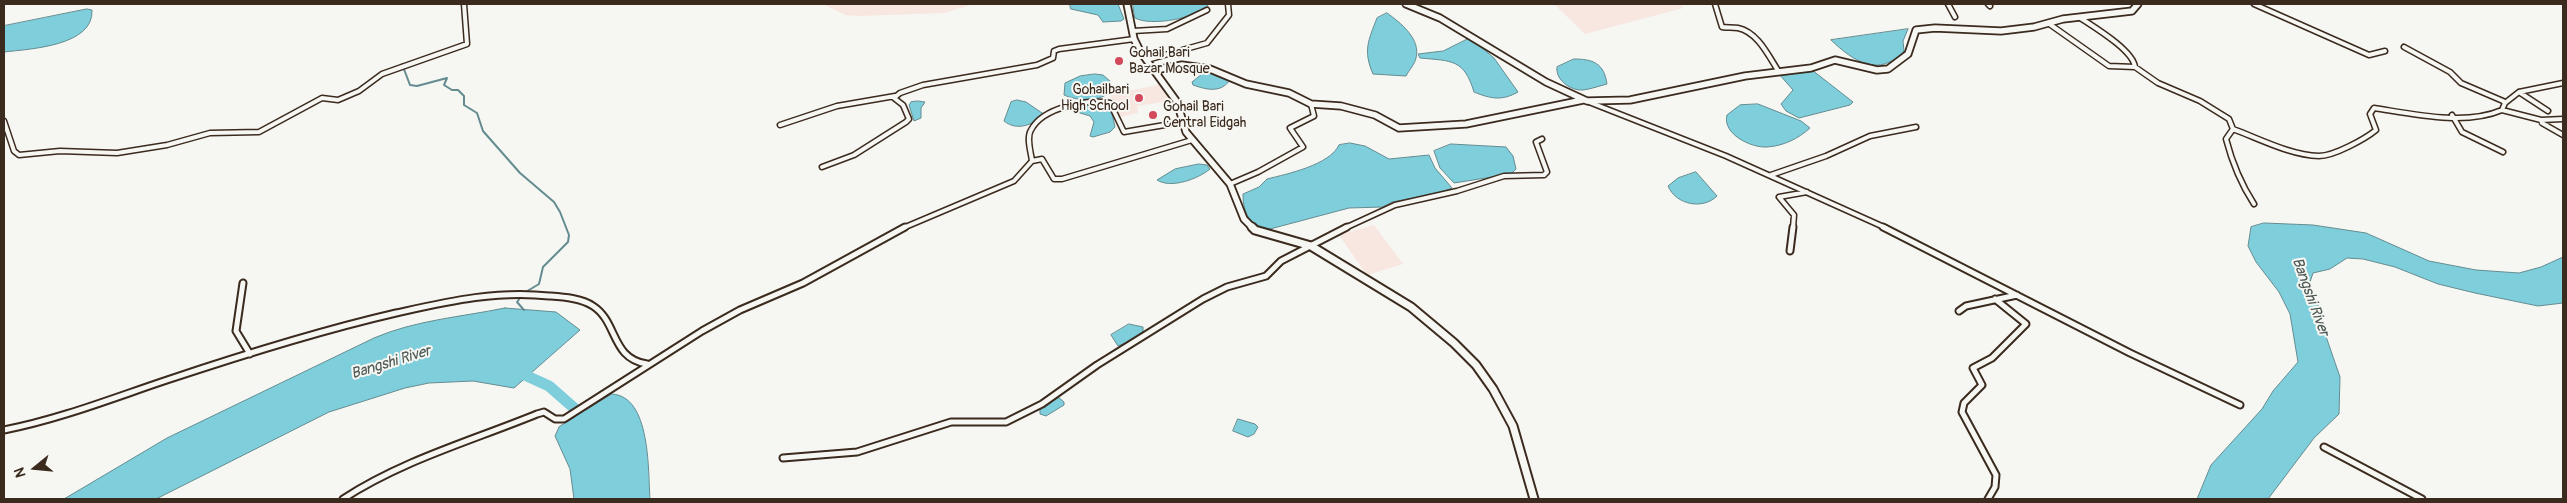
<!DOCTYPE html>
<style>
body{margin:0}
#map{position:relative;width:2567px;height:503px;overflow:hidden;background:#f6f6f2;font-family:Pangolin,sans-serif}
canvas{display:block}
.frame{position:absolute;inset:0;border:5px solid #3b2a1e;pointer-events:none}
.north{position:absolute;left:10px;top:443px;width:50px;height:50px;-webkit-text-stroke:4px #f6f6f2;paint-order:stroke;rotate:253deg;font-size:14px;font-weight:700;line-height:20px;text-align:center;color:#3b2a1e}
.north::after{content:'';display:block;margin:auto;width:18px;height:22px;background:#3b2a1e;clip-path:polygon(50% 0,100% 100%,50% 72%,0 100%)}
</style>
<div id="map">
<canvas width="2567" height="503"></canvas>
<div class="frame"></div>
<div class="north">N</div>
</div>
<script>
const ctx = document.querySelector('canvas').getContext('2d');
ctx.lineJoin = 'round';
function fillPath(path, color) { ctx.fillStyle = color; ctx.fill(path, 'evenodd'); }
function stroke(path, color, width, dash) { ctx.strokeStyle = color; ctx.lineWidth = width; ctx.lineCap = dash ? 'butt' : 'round'; ctx.setLineDash(dash || []); ctx.stroke(path); }
function label(font, color, halo, rows, align = 'center') {
  ctx.font = font + ' Pangolin,sans-serif'; ctx.lineWidth = 4; ctx.setLineDash([]); ctx.textBaseline = 'middle'; ctx.strokeStyle = halo; ctx.fillStyle = color; for (const [text, x, y, turn = 0] of rows) {
    ctx.save(); ctx.translate(x, y); ctx.rotate((+turn || 0) * Math.PI / 180); ctx.textAlign = isNaN(turn) ? turn : align; if (halo) ctx.strokeText(text, 0, 0); ctx.fillText(text, 0, 0); ctx.restore();
  }
}
fillPath(new Path2D(`
 M 823,4 L 974,4 L 944,13 L 858,16 L 845,15 Z
 M 1554,4 L 1679,4 L 1683,8 L 1585,34 Z
 M 1162,84 L 1169,101 L 1137,106 L 1138,113 L 1120,117 L 1110,95 Z
 M 1374,225 L 1403,264 L 1367,275 L 1339,235 Z`), '#f8e6e0');
const water = new Path2D(`
 M 1070,4 L 1118,4 L 1124,19 L 1121,21 L 1103,22 L 1098,15 L 1071,9 Z
 M 1133,4 L 1209,4 C 1199,18 1151,27 1135,18 Z
 M 87,9 L 92,10 C 94,46 30,49 4,52 L 4,26 Z
 M 1387,13 C 1401,23 1421,39 1416,58 C 1415,64 1409,70 1406,76 L 1373,74 C 1363,51 1368,41 1377,18 Z
 M 1908,29 L 1903,41 L 1904,51 C 1879,78 1854,62 1831,40 Z
 M 1470,38 L 1494,58 L 1518,92 C 1502,101 1491,99 1474,92 C 1464,59 1452,61 1420,58 L 1418,54 L 1443,51 Z
 M 1574,59 C 1593,59 1604,63 1607,84 C 1599,86 1591,89 1583,90 C 1571,91 1555,80 1557,67 Z
 M 1812,70 L 1853,102 L 1850,105 L 1799,118 L 1786,111 L 1781,104 L 1793,90 L 1779,74 Z
 M 1212,71 L 1230,80 C 1221,93 1207,90 1193,85 L 1192,82 L 1202,74 Z
 M 1095,74 L 1103,75 L 1110,81 L 1109,93 C 1097,102 1077,101 1064,95 L 1065,83 L 1080,76 Z
 M 1017,100 L 1026,102 L 1045,115 C 1033,124 1018,132 1004,121 L 1011,102 Z
 M 918,101 L 925,102 L 921,108 L 921,118 L 914,121 L 909,105 L 911,102 Z
 M 1103,104 L 1112,113 L 1115,127 L 1110,132 L 1093,137 L 1090,136 L 1094,122 L 1090,116 L 1077,112 L 1076,109 L 1082,105 Z
 M 1758,104 L 1801,121 L 1810,128 C 1798,139 1783,146 1767,147 C 1751,148 1722,134 1727,115 L 1740,105 Z
 M 1350,143 L 1365,146 L 1389,159 L 1429,155 L 1435,168 L 1452,188 L 1436,194 L 1392,202 L 1383,207 L 1349,208 L 1270,229 C 1250,228 1243,213 1243,194 L 1259,187 L 1267,179 C 1287,174 1330,165 1339,145 Z
 M 1451,144 L 1506,147 L 1513,156 L 1516,169 L 1511,174 L 1454,183 L 1440,168 L 1434,151 Z
 M 1199,164 L 1207,165 L 1210,169 C 1198,179 1171,189 1157,180 L 1175,169 Z
 M 1696,172 L 1717,196 C 1703,210 1676,205 1668,186 L 1678,178 Z
 M 2264,223 L 2313,225 L 2366,233 L 2429,261 L 2476,270 L 2519,273 L 2541,267 L 2563,257 L 2563,303 L 2538,306 L 2475,293 L 2438,284 L 2395,267 L 2363,259 L 2347,258 L 2330,269 L 2313,273 L 2309,285 L 2321,311 L 2321,322 L 2340,377 L 2339,414 L 2314,438 L 2268,499 L 2197,499 L 2211,465 L 2262,409 L 2273,391 L 2298,362 L 2290,314 L 2279,292 L 2256,262 L 2248,246 L 2251,227 Z
 M 505,308 L 556,312 L 580,330 L 514,388 L 473,381 L 429,383 L 405,388 L 329,412 L 156,499 L 64,499 L 167,438 L 374,338 C 416,320 461,317 505,308 Z
 M 1129,324 L 1143,327 L 1143,333 L 1137,338 L 1118,346 L 1111,335 Z
 M 612,394 C 651,396 648,471 650,499 L 574,499 L 570,469 L 555,436 L 559,427 Z
 M 1057,396 L 1064,402 L 1064,405 L 1046,416 L 1040,414 L 1040,409 Z
 M 1238,419 L 1255,424 L 1258,427 L 1254,434 L 1248,437 L 1233,431 Z`);
fillPath(water, '#7fcedc');
stroke(water, '#648c90', 1);
stroke(new Path2D(`
 M 402,64 L 410,85 L 417,86 L 447,78 L 444,85 L 452,90 L 458,90 L 464,96 L 464,105 L 477,113 L 483,131 L 520,173 L 554,202 L 560,212 L 569,235 L 568,242 L 543,267 L 539,284 L 524,293
 M 521,297 L 517,302 L 524,310`), '#648c90', 2);
stroke(new Path2D(`
 M 516,371 L 549,386 L 590,422`), '#7fcedc', 11);
const streetFar1 = new Path2D(`
 M 1715,4 L 1722,27 C 1727,28 1733,27 1738,28 C 1758,32 1769,57 1779,72
 M 1948,4 L 1955,17
 M 1988,4 L 1990,6
 M 2254,4 L 2369,55 L 2385,51
 M 2079,17 C 2094,27 2133,50 2135,67
 M 2048,23 L 2109,66 L 2135,67 L 2158,83 L 2200,101 L 2229,119 L 2233,129 L 2226,139 C 2232,162 2241,184 2254,204
 M 1133,31 L 1167,29 L 1207,10
 M 1147,60 L 1207,43 L 1229,15 L 1228,4
 M 2519,92 L 2548,111
 M 1589,102 L 1726,156 L 1886,228
 M 2505,103 L 2519,92 L 2563,83
 M 2502,110 L 2541,120 L 2563,119
 M 2452,115 L 2462,132 L 2503,152
 M 2541,120 L 2542,123 L 2563,135
 M 4,121 L 14,151 L 19,155 L 60,151 L 117,153 L 167,145 L 210,133 L 259,132 L 322,98 L 338,100 L 359,91 L 382,74 L 467,44 L 464,4
 M 780,125 L 837,106 L 895,96
 M 2233,129 C 2260,139 2290,155 2319,156 C 2334,156 2365,139 2376,130 L 2370,114 L 2374,108 C 2413,114 2465,126 2502,110 L 2505,103 L 2503,101 L 2461,83 L 2450,72 L 2404,47
 M 1032,161 L 1042,159 L 1054,179 L 1062,179 L 1192,140
 M 822,167 L 854,155 L 906,122 L 909,119 L 903,105 L 894,98 L 900,93 L 923,85 L 1037,65 L 1053,58 L 1054,51 L 1059,49 L 1134,39
 M 1771,175 L 1826,156 L 1870,136 L 1916,127
 M 1230,184 L 1258,172 L 1303,147 L 1290,128 L 1314,116 L 1311,104
 M 903,228 L 1014,181 L 1032,161 C 1031,152 1026,138 1031,130 C 1043,107 1087,99 1110,103 L 1124,132 L 1182,122
 M 1345,228 L 1395,205 L 1457,191 L 1504,176 L 1544,175 L 1547,172 L 1536,142 L 1542,139
 M 1793,228 L 1794,215 L 1779,197 L 1807,192`);
const street = new Path2D(`
 M 1883,227 L 2130,353 L 2240,405
 M 1790,251 L 1793,227
 M 243,283 L 236,331 L 250,354
 M 1959,311 L 1966,306 L 2017,295
 M 4,430 C 60,419 113,398 167,380 C 242,355 318,331 396,313 C 446,302 496,290 549,296 C 563,297 581,298 593,306 C 618,322 611,359 647,364
 M 2324,447 L 2422,499
 M 783,458 L 857,452 L 951,422 L 1006,422 L 1042,404 L 1097,365 L 1203,299 L 1227,287 L 1266,276 L 1281,261 L 1347,227
 M 343,499 C 403,460 471,441 537,414 L 544,412 L 555,419 L 564,419 L 702,331 L 740,310 L 803,283 L 905,227
 M 1988,499 L 1995,487 L 1996,475 L 1962,412 L 1964,403 L 1982,385 L 1973,368 L 1992,358 L 2026,324 L 1995,299`);
const secondaryFar1 = new Path2D(`
 M 1127,4 L 1134,39 L 1140,51 L 1177,102 L 1186,132 L 1230,184 L 1244,219 L 1253,228
 M 1406,4 L 1440,18 L 1546,82 L 1587,101 L 1630,100 L 1745,76 L 1811,68 L 1835,60 L 1877,70 L 1888,69 L 1908,54 L 1916,30 L 1935,28 L 2001,31 L 2034,27 L 2063,19 L 2132,11 L 2138,4
 M 1155,70 L 1182,65 L 1210,69 L 1246,84 L 1289,93 L 1311,104 L 1341,106 L 1375,115 L 1399,128 L 1466,124 L 1583,100`);
const secondary = new Path2D(`
 M 1252,227 L 1255,230 L 1311,246 L 1411,307 L 1454,343 L 1476,365 L 1493,389 L 1513,426 L 1534,499`);
stroke(streetFar1, '#3b2a1e', 7);
stroke(street, '#3b2a1e', 9);
stroke(secondaryFar1, '#3b2a1e', 9);
stroke(secondary, '#3b2a1e', 11);
stroke(streetFar1, '#f6f6f2', 4);
stroke(street, '#f6f6f2', 5);
stroke(secondaryFar1, '#f6f6f2', 5.5);
stroke(secondary, '#f6f6f2', 7);
for (const [x, y, r, color] of [
 [1119,61,5,"#d1495b"],
 [1139,98,5,"#d1495b"],
 [1153,115,5,"#d1495b"]
]) { const dot = new Path2D(); dot.arc(x, y, r, 0, 2 * Math.PI); ctx.fillStyle = color; ctx.fill(dot); stroke(dot, '#f6f6f2', 2); }
label('14px', '#3b2a1e', '#f6f6f2', [
 ["Gohail Bari",1129,53],
 ["Bazar Mosque",1129,69],
 ["Gohailbari",1129,90,"right"],
 ["High School",1129,106,"right"],
 ["Gohail Bari",1163,107],
 ["Central Eidgah",1163,123]
], 'left');
label('italic 15px', '#4f5b57', '#f6f6f2', [
 ["Bangshi River",2310,297,70],
 ["Bangshi River",391,363,-17]
]);
</script>
